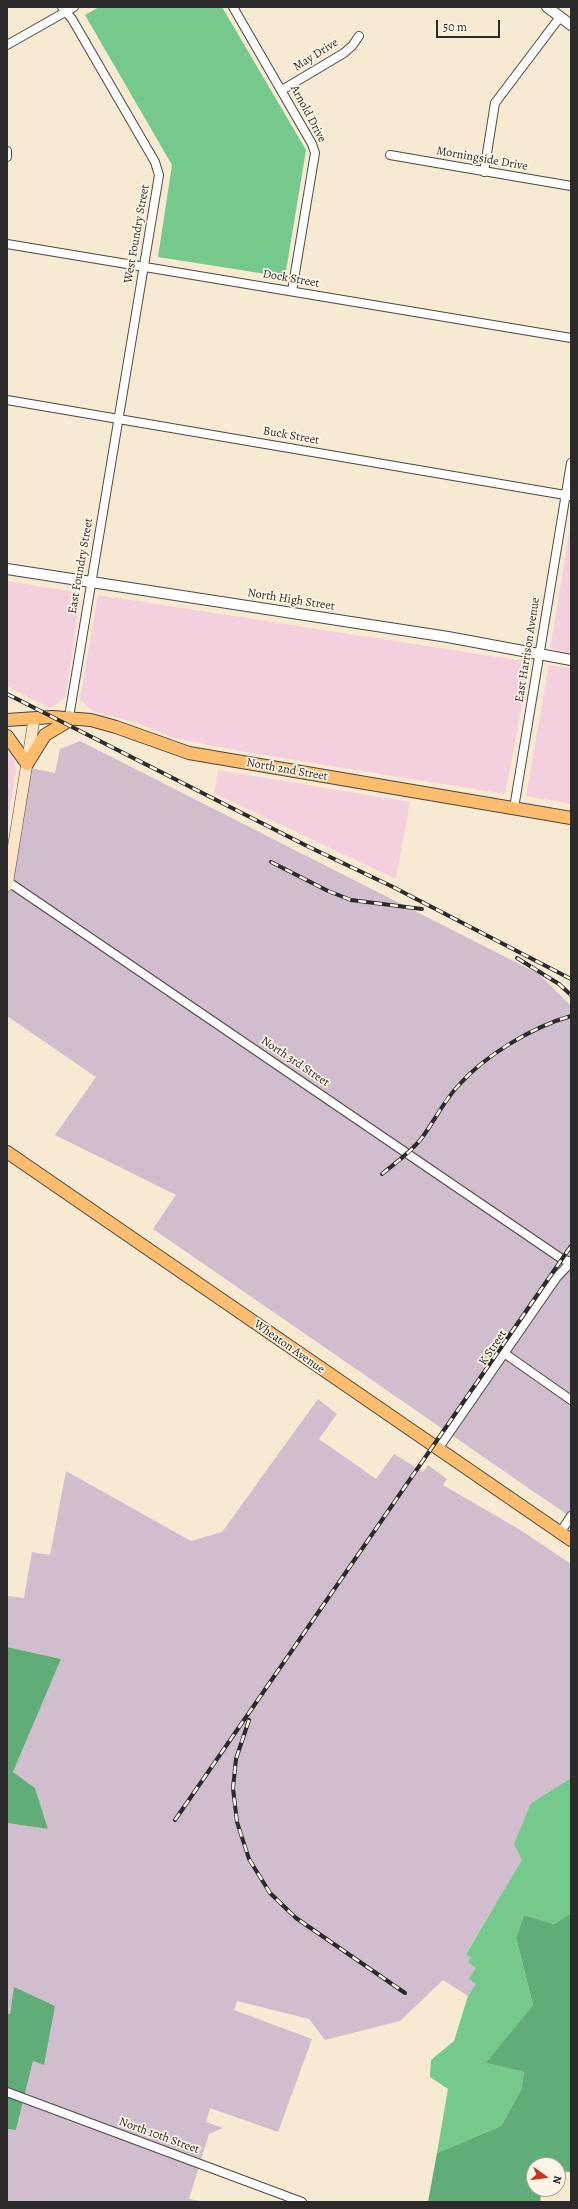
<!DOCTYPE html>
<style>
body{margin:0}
#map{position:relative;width:578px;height:2209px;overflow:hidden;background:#f7ead3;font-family:Alegreya,serif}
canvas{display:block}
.frame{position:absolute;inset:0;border:8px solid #2b2b2b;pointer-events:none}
.north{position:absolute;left:526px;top:2157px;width:40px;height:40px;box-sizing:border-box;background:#fcf5e5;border:1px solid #a8a49b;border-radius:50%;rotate:104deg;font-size:11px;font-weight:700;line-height:16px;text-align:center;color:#2b2b2b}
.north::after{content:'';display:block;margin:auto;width:14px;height:18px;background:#c8321e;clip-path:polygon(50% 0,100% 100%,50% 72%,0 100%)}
.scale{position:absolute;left:436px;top:20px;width:64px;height:18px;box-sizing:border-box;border:2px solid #2b2b2b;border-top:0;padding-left:5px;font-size:12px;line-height:14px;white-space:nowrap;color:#2b2b2b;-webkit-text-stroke:3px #fcf5e5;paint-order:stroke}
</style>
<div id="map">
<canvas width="578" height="2209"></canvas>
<div class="frame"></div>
<div class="north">N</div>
<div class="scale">50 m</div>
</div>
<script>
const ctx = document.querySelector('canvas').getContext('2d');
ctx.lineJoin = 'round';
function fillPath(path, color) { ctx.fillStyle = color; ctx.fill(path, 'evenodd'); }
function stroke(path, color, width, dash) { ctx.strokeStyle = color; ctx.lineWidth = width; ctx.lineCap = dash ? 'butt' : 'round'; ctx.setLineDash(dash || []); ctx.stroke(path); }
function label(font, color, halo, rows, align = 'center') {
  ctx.font = font + ' Alegreya,serif'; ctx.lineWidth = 3.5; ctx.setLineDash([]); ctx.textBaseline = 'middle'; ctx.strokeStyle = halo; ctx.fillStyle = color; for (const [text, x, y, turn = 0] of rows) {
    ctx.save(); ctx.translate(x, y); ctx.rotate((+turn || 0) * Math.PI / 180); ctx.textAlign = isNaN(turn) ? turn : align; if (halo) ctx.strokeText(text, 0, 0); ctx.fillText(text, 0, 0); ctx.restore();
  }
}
fillPath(new Path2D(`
 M 571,522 L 571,653 L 550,649 Z
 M 7,581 L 81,593 L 65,698 L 50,708 L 7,686 Z
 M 98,595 L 530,662 L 505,794 L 246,752 L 174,738 L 137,723 L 92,711 L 80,699 Z
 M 549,665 L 571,668 L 571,804 L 526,796 Z
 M 7,747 L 14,755 L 16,772 L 7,822 Z
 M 218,770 L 410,802 L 396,879 L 214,793 Z`), '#f4cfde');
fillPath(new Path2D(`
 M 80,741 L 539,974 L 571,1006 L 571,1513 L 569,1516 L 153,1229 L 176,1195 L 55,1135 L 96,1077 L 7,1016 L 7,886 L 26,767 L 55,773 L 60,749 Z
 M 318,1399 L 337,1414 L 319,1439 L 376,1479 L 394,1454 L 423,1472 L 428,1465 L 447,1479 L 443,1485 L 522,1531 L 571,1564 L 571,1778 L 531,1803 L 523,1860 L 466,1953 L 471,1957 L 476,1968 L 476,1984 L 468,1996 L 443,1980 L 400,2021 L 325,2040 L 309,2019 L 237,2001 L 234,2010 L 312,2039 L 278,2132 L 210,2108 L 206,2122 L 223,2128 L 209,2134 L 189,2199 L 205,2202 L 7,2202 L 7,2129 L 16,2130 L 33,2061 L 44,2065 L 14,1988 L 10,2014 L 7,2014 L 7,1823 L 48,1829 L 35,1788 L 13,1772 L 61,1659 L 7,1647 L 7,1596 L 24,1598 L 32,1552 L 50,1555 L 66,1471 L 191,1541 L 222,1532 Z`), '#d0bdce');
fillPath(new Path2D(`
 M 99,7 L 222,7 L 306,150 L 285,277 L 158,257 L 172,165 L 85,15 Z
 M 571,1778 L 571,1913 L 554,1924 L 524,1915 L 516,1938 L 533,2005 L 487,2063 L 524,2072 L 521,2090 L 501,2126 L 437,2153 L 448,2089 L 430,2077 L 431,2060 L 454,2041 L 468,1996 L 476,1984 L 469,1979 L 476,1968 L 468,1962 L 471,1957 L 466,1954 L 522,1860 L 514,1844 L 531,1803 Z`), '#76c98c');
fillPath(new Path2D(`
 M 7,1647 L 61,1659 L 13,1772 L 35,1788 L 48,1829 L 7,1823 Z
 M 571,1913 L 571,2172 L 558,2171 L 558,2165 L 534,2165 L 534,2189 L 542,2189 L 540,2202 L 428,2202 L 437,2153 L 501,2126 L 521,2090 L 524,2072 L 486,2063 L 533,2005 L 516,1938 L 524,1915 L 554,1924 Z
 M 14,1987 L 55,2006 L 44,2065 L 33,2061 L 16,2130 L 7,2129 L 7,2014 L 10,2014 Z`), '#60ad78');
const minor = new Path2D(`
 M 62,7 L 72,19 L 155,162 L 159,175 L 69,717
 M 233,7 L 312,144 L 315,153 L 292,291
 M 7,45 L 74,7
 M 282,90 L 344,53 L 352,46 L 359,36
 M 7,151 L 7,157
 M 390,155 L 571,186
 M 484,172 L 495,103 L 560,17
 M 7,244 L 571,338
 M 7,400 L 571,496
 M 514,808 L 571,463
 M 7,881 L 562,1259 L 571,1262
 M 504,1353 L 571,1400
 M 438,1449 L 557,1277 L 571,1262
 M 560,1533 L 571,1516
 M 7,2092 L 302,2202`);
const tertiary = new Path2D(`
 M 547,7 L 571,25
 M 7,569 L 448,637 L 571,660`);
const secondary = new Path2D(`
 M 7,886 L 34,720`);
const primary = new Path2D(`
 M 7,720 L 52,717 L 91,720 L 116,727 L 189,753 L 571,818
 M 7,736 L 27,764
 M 27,764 L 45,735 L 65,723 L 69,717
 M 7,1152 L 571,1540`);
stroke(minor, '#4a4844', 10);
stroke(tertiary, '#4a4844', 12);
stroke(secondary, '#4a4844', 12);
stroke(primary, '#4a4844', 14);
stroke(minor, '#fff', 8);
stroke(tertiary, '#fff', 10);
stroke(secondary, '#fee5c5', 11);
stroke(primary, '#fcbd6f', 12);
const rail = new Path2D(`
 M 7,694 L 307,846 L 393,887 L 571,979
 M 271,862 L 328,891 L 351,900 L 422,909
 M 517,958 L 559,984 L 571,995
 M 382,1174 C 395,1163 410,1153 421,1139 C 434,1122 443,1102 458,1086 C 484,1056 532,1027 571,1016
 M 249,1720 L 236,1759 L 233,1788 L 237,1822 L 249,1859 L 270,1893 L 296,1918 L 405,1993
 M 175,1820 L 571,1246`);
stroke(rail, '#2b2b2b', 4);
stroke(rail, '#fcf5e5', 2.5, [8]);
label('12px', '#2b2b2b', '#fcf5e5', [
 ["May Drive",316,55,-32],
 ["Arnold Drive",308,114,62],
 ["Morningside Drive",482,159,10],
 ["West Foundry Street",137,234,-80],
 ["Dock Street",291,279,10],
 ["Buck Street",291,436,10],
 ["East Foundry Street",81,566,-80],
 ["North High Street",291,600,9],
 ["East Harrison Avenue",528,650,-81],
 ["North 2nd Street",287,770,10],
 ["North 3rd Street",295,1062,34],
 ["Wheaton Avenue",289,1347,35],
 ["K Street",493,1348,-56],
 ["North 10th Street",159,2136,20]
]);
</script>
